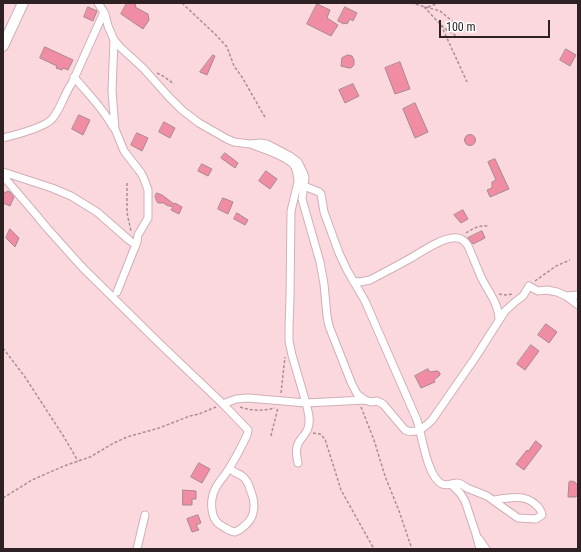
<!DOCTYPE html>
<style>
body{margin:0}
#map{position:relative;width:581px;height:552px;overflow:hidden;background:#fbd8de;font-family:"Roboto Condensed",sans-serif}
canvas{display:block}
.frame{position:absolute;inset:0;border:4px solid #2e2124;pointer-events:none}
.scale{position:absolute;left:439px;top:20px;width:111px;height:18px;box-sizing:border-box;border:2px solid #2e2124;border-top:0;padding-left:5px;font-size:12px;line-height:14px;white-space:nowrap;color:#2e2124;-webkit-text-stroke:3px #fff;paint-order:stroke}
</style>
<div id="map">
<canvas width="581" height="552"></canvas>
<div class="frame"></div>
<div class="scale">100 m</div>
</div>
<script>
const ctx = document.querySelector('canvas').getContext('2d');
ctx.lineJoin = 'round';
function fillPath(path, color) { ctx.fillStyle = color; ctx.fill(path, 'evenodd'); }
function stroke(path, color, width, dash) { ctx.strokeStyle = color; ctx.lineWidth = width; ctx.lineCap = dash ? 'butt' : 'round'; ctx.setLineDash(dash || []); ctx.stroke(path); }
const building = new Path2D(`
 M 127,3 L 132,3 L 136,5 L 135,7 L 148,14 L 149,20 L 143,29 L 121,14 Z
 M 317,4 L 330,10 L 327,18 L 338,25 L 331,36 L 307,24 Z
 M 88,7 L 97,11 L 93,21 L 84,17 Z
 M 345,7 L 357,13 L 353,21 L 350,19 L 347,24 L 345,23 L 344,24 L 338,21 Z
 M 45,47 L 73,60 L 68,70 L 63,68 L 62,70 L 56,68 L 57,66 L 40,58 Z
 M 566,49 L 576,55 L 570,66 L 560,60 Z
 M 213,55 L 215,56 L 207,75 L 200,72 Z
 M 348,55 L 352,56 L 354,60 L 354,65 L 351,68 L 349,68 L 341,66 L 342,58 Z
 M 400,62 L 410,89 L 395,94 L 385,68 Z
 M 353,84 L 359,96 L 345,103 L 339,90 Z
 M 415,103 L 428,132 L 415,138 L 403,109 Z
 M 79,115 L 90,120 L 83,135 L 72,129 Z
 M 164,122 L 175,128 L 170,138 L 159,132 Z
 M 137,133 L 148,138 L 142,151 L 131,145 Z
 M464.5 140a5.5 5.5 0 1 1 11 0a5.5 5.5 0 1 1-11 0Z
 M 225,153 L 238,163 L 235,168 L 221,158 Z
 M 495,159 L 509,189 L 490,197 L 487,190 L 492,188 L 492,182 L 496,180 L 488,162 Z
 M 202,164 L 212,169 L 208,176 L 198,171 Z
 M 266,171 L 277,179 L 270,189 L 259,181 Z
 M 3,191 L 6,193 L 7,191 L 10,192 L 14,197 L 10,206 L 3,203 Z
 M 157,193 L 162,195 L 174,204 L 175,203 L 182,207 L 179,214 L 171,210 L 173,207 L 166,205 L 164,203 L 158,203 L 156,200 L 156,198 L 155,197 Z
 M 223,198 L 233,202 L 228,214 L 218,209 Z
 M 463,210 L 468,219 L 461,223 L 454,215 Z
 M 237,213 L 248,220 L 245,225 L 234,219 Z
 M 10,229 L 19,238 L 15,247 L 6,238 Z
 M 482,231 L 485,238 L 473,244 L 468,238 Z
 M 546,324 L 557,332 L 549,343 L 538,335 Z
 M 531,345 L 539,351 L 525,370 L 517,364 Z
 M 428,369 L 430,372 L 436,371 L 438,371 L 440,373 L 440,375 L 434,380 L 435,382 L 421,388 L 415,376 Z
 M 536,441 L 542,446 L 524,470 L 516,464 L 527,450 L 528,451 Z
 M 199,463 L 210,469 L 202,483 L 191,477 Z
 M 571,481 L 575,482 L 576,484 L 578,484 L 578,496 L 576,496 L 576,497 L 568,497 L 569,482 Z
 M 183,490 L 196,491 L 196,499 L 192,499 L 192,505 L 183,505 Z
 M 198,515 L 201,523 L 196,525 L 199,530 L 192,532 L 187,519 Z`);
fillPath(building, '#f08ca3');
stroke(building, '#a7888e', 1);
const street = new Path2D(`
 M 98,3 L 105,14 L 108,26 L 114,40 L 120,47 L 143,68 L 169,97 L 182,110 L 199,123 L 227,139 L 234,142 L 250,144 L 260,143 L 267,144 L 290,156 L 298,162 L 303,172 L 305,177 L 302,199 L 320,262 L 324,284 L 327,316 L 329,326 L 351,382 L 357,394 L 365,400 L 371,402 L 377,401 L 383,404 L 405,430 C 416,435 425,427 432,420 L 475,358 L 505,311 L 515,302 L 523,296 L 529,286 L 538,291 L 547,290 L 557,292 L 566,296 L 578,305
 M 114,40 L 112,91 L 115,129 L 124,151 L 131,160 L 141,173 L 144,179 L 148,190 L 148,218 L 138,235 L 137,242 L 117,292
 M 74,77 C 88,94 103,108 113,127
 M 3,138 C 15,135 44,128 52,119 C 61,109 64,94 72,83 L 104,12
 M 253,145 C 263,149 290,157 295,167 C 297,171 298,181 299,186
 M 3,172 L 52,188 L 71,196 L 97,212 L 129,240 L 136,245
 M 3,176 L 38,217 L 47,228 L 82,267 L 160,344 L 223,404 L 248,430 L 247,435 C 242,446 236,457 230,467 C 224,478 214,485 212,499 C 211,506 212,517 217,522 C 219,525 224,527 227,529 C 229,530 232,532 235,532 C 238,531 241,529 243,527 C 256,518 256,503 250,489 C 249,485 246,479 242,476 C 238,473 233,473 230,468
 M 304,186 L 319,192 L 321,194 L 324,212 L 339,253 L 347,270 L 365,301 L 417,420 C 422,435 427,477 442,484 C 445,485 448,485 451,484 L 460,493 L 465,501 L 476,534 L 480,549
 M 353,281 L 360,282 L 370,280 C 383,273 397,266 411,258 C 421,252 442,238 453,238 C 460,237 465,241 468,246 C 473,257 477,268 482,279 C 489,293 499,304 499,320
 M 566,296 L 578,295
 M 223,404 L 236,399 L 248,398 L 306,403 L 292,355 L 289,341 L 289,327 L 290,297 L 291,211 L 298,182
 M 298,463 C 296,454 295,446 301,439 C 304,435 307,432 308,428 C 311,420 308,411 306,403 L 365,400
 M 451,484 L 457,483 L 461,484 L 467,488 L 487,496 L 518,518 L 536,519 L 542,515 C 541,510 539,507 535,504 C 524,494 508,498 494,500
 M 479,539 L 486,549
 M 137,549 L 145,515`);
const secondary = new Path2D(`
 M 3,46 L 23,3`);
stroke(street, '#d1afb6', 9);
stroke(secondary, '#d1afb6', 12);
stroke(new Path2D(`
 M 182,3 L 216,35 L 227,47 L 234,66 L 242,77 L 266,119
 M 411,3 L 440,11 L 457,25
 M 424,7 C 435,18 444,31 459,37
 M 428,7 L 439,3
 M 441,25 L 467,82
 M 157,73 L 163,76 L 174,84
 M 127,183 L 127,213 L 131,231
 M 466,233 C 473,228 480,225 488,226
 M 535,281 L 556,266 L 570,260
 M 499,294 L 505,295 L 513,294
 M 3,348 L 25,377 L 64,437 L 78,461
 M 281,393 L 285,357
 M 240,407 C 252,411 263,411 275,408
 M 361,407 L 374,440 L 385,476 L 399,511 L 412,549
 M 313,433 L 320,434 L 325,439 L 341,490 L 374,549
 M 271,436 C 273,426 276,417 278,407
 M 3,498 L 32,480 L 64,466 L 90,457 L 114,443 L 127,437 L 159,428 L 190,416 L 199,414 L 216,407`), '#a98f94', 1.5, [3, 2]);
stroke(street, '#fff', 7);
stroke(secondary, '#fff', 10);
</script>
